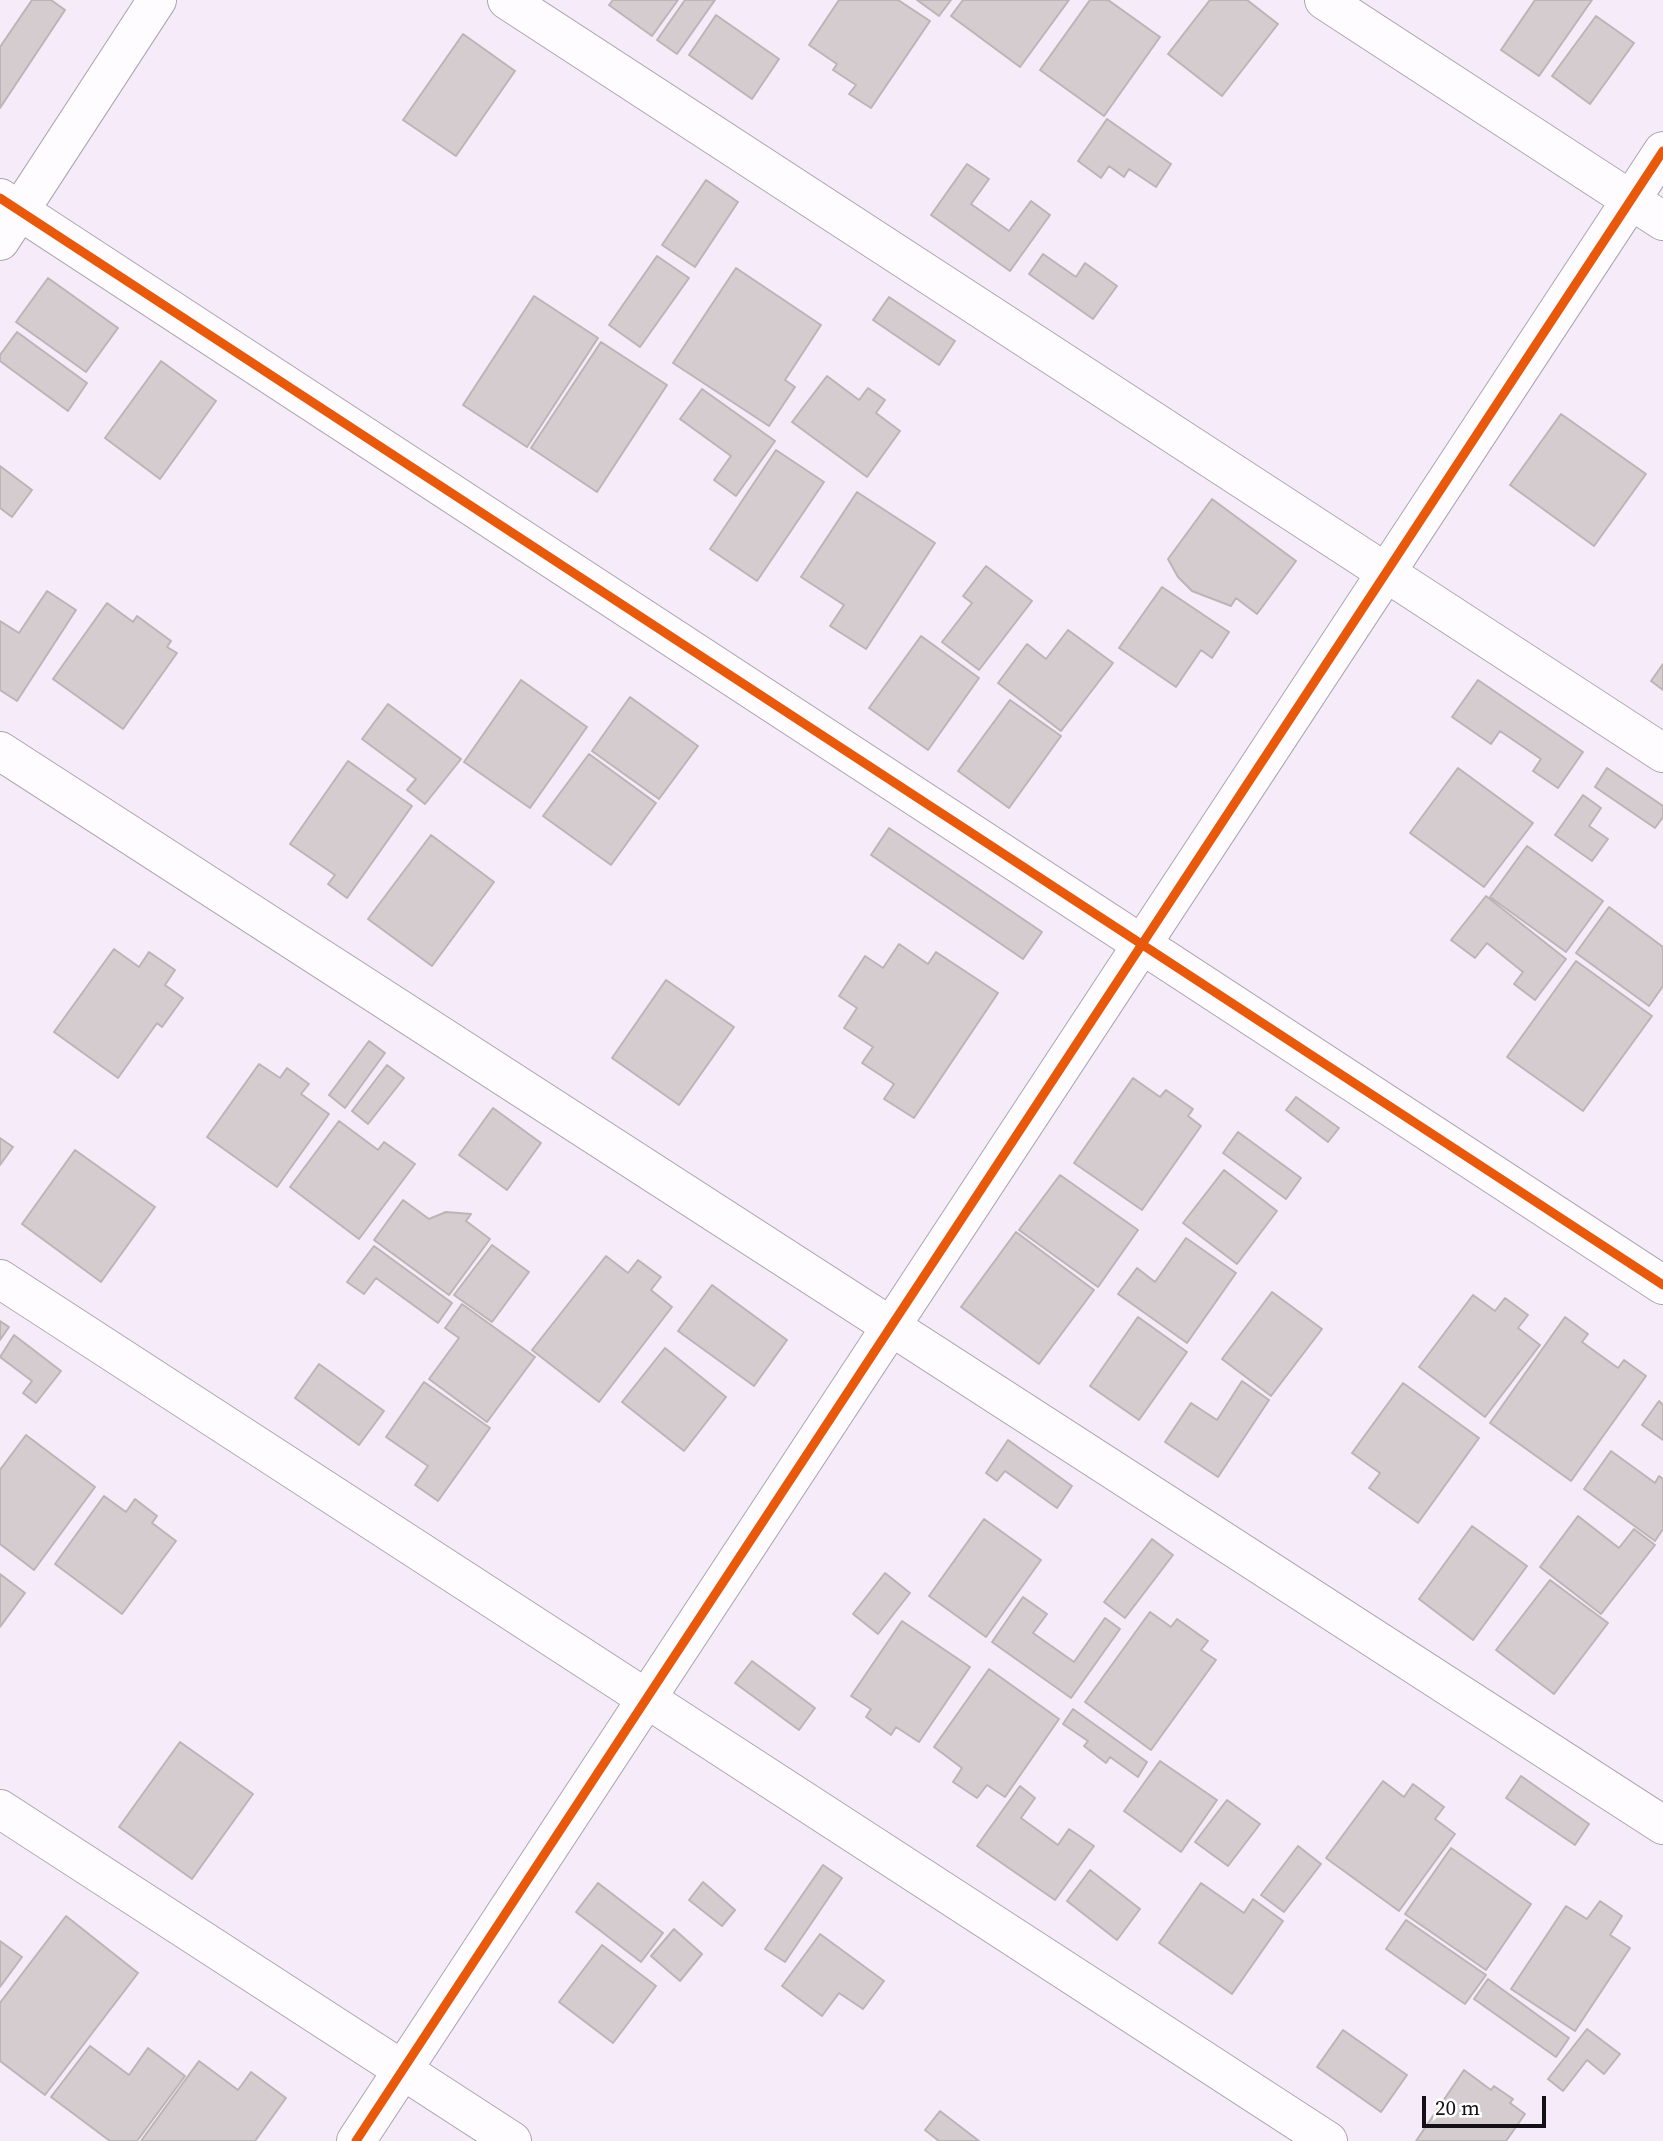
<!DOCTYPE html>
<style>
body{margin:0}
#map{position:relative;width:1663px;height:2141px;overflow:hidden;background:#f6ecf9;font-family:"Source Serif 4",serif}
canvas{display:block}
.scale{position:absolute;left:1422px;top:2096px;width:124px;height:32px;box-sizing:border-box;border:4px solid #150f17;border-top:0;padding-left:9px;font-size:21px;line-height:24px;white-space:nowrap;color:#150f17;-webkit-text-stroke:5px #fff;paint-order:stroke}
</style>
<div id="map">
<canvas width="1663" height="2141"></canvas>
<div class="scale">20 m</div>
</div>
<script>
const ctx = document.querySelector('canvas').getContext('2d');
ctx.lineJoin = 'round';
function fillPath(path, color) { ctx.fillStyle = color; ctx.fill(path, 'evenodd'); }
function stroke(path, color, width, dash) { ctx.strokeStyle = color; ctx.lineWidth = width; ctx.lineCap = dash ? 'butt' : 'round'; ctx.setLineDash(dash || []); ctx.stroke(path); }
const building = new Path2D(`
 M 32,0 L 51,0 L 65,10 L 0,108 L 0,47 Z
 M 613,0 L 678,0 L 652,36 L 609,5 Z
 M 685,0 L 715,0 L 677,54 L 657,40 Z
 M 839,0 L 898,0 L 930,21 L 871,108 L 849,94 L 856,85 L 833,70 L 837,64 L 809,45 Z
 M 917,0 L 951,0 L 939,16 Z
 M 963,0 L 1069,0 L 1020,67 L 951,16 Z
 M 1090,0 L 1108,0 L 1160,37 L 1104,116 L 1040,70 Z
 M 1210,0 L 1247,0 L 1278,24 L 1222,96 L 1168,54 Z
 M 1535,0 L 1592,0 L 1539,76 L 1501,50 Z
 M 716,15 L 779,59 L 752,99 L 689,55 Z
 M 1596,16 L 1634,43 L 1590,104 L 1552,76 Z
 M 463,34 L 515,71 L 456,156 L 403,120 Z
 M 1107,119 L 1171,164 L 1156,187 L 1129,169 L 1124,177 L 1109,166 L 1101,178 L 1078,161 Z
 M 967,164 L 989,179 L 971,204 L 1009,231 L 1031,201 L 1050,215 L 1010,271 L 931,215 Z
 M 706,180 L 738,202 L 695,267 L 662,245 Z
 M 1043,254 L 1076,277 L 1085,263 L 1117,286 L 1093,319 L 1029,274 Z
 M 657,256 L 689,278 L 640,347 L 609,325 Z
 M 736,268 L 821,325 L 785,380 L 795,387 L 769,426 L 673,363 Z
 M 48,278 L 118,328 L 86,372 L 16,322 Z
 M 534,296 L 598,338 L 527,447 L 463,405 Z
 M 889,297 L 955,341 L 939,365 L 873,320 Z
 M 17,332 L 87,383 L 68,411 L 0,361 L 0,355 Z
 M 601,342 L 667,385 L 597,492 L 531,448 Z
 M 161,361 L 216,401 L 160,479 L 105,438 Z
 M 827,376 L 859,400 L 868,388 L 885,400 L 876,413 L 900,431 L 867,477 L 792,422 Z
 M 702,389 L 775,441 L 736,496 L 714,480 L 731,456 L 680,419 Z
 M 1561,414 L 1646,474 L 1594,546 L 1510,485 Z
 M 776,450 L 824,482 L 757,581 L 710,549 Z
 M 0,466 L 32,490 L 12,517 L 0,508 Z
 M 857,492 L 935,543 L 866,649 L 830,626 L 844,605 L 801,577 Z
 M 1212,499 L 1296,561 L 1257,614 L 1236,598 L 1231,606 L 1192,591 L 1178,577 L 1168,559 Z
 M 986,566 L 1032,601 L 979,670 L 942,642 L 972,603 L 963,596 Z
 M 1162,587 L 1229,632 L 1212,658 L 1201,650 L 1176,687 L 1119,648 Z
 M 47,591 L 76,610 L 17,701 L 0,690 L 0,621 L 19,633 Z
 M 107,603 L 133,622 L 137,616 L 171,641 L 167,647 L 177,653 L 123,729 L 53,679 Z
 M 1068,630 L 1113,663 L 1061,731 L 998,683 L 1027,644 L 1046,659 Z
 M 921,636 L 979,678 L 928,750 L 869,708 Z
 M 1663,664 L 1663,690 L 1651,681 Z
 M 521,680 L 587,727 L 530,808 L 464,762 Z
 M 1478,680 L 1583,752 L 1558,788 L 1533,771 L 1541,759 L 1500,731 L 1491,744 L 1452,717 Z
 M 630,697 L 698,746 L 659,799 L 592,751 Z
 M 1010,700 L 1061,736 L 1009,808 L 958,771 Z
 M 388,704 L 461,759 L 425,804 L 407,790 L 416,779 L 362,739 Z
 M 589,754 L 656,803 L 611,865 L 543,816 Z
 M 348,761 L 412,806 L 347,898 L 328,884 L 335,875 L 290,844 Z
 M 1458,768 L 1533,823 L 1484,887 L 1410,833 Z
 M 1607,768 L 1663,806 L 1663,817 L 1655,828 L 1595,787 Z
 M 1583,795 L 1601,808 L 1589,826 L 1608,839 L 1592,861 L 1555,835 Z
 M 889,828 L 1042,932 L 1023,959 L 871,855 Z
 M 431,835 L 494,882 L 432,966 L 368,919 Z
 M 1527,846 L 1603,901 L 1566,952 L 1490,897 Z
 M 1486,896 L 1566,959 L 1535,1000 L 1514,984 L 1523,972 L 1487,943 L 1475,958 L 1451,940 Z
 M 1609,907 L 1663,947 L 1663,986 L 1649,1006 L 1576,953 Z
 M 899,944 L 928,964 L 936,952 L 998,993 L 914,1118 L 884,1099 L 894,1084 L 862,1063 L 873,1047 L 844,1028 L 857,1008 L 839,996 L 865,956 L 883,968 Z
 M 114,949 L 139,967 L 149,952 L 175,970 L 165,985 L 183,998 L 162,1027 L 157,1023 L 118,1078 L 54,1032 Z
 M 1576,961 L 1652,1016 L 1583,1111 L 1507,1057 Z
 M 666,980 L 734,1027 L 679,1105 L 612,1058 Z
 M 369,1041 L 385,1053 L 345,1108 L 329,1095 Z
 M 259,1064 L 280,1078 L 287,1068 L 309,1084 L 301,1094 L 329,1114 L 277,1187 L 207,1137 Z
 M 387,1065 L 404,1078 L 368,1124 L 352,1111 Z
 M 1133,1078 L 1160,1097 L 1166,1090 L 1193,1109 L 1188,1116 L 1201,1126 L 1142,1210 L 1074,1163 Z
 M 1296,1097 L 1339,1128 L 1328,1142 L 1286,1110 Z
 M 493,1108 L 541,1143 L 507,1190 L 459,1155 Z
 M 339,1121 L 378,1150 L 384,1142 L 415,1164 L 359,1239 L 290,1187 Z
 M 1238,1132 L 1301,1178 L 1286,1199 L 1223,1153 Z
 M 0,1138 L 13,1147 L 0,1165 Z
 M 75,1150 L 155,1207 L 101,1282 L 22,1224 Z
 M 1224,1170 L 1277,1211 L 1237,1264 L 1183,1223 Z
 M 1060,1175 L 1138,1230 L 1098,1287 L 1019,1230 Z
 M 403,1200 L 429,1219 L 446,1212 L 471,1214 L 466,1221 L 490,1239 L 449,1295 L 374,1240 Z
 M 1016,1232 L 1094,1290 L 1039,1364 L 961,1307 Z
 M 1186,1238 L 1236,1273 L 1187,1343 L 1118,1294 L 1137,1268 L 1155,1282 Z
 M 492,1245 L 529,1272 L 492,1322 L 454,1295 Z
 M 374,1246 L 452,1303 L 438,1323 L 376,1278 L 364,1294 L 347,1282 Z
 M 606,1256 L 628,1273 L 638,1260 L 661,1277 L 651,1290 L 672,1307 L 599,1402 L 532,1350 Z
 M 712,1285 L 787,1340 L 754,1386 L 678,1331 Z
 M 1272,1292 L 1322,1329 L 1271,1396 L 1222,1359 Z
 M 1473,1295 L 1495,1311 L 1505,1298 L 1528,1315 L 1518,1328 L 1540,1345 L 1485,1417 L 1419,1367 Z
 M 462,1304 L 535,1357 L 487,1422 L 429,1379 L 459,1338 L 445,1328 Z
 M 1138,1317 L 1187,1352 L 1139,1420 L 1090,1386 Z
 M 1565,1317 L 1588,1334 L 1582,1342 L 1618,1368 L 1624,1360 L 1646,1376 L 1571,1481 L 1490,1423 Z
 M 0,1321 L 9,1327 L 0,1340 Z
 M 14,1335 L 61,1371 L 36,1403 L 23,1393 L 32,1381 L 0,1357 Z
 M 665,1348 L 726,1397 L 684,1451 L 622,1402 Z
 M 319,1364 L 384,1411 L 359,1445 L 295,1398 Z
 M 1242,1381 L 1269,1400 L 1218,1477 L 1165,1442 L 1191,1403 L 1217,1420 Z
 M 424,1382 L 490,1428 L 438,1501 L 415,1485 L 428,1466 L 386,1437 Z
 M 1403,1383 L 1479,1438 L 1418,1523 L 1369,1488 L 1380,1473 L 1352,1453 Z
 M 1659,1401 L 1663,1405 L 1663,1440 L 1642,1425 Z
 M 26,1435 L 95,1487 L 34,1570 L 0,1544 L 0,1470 Z
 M 1008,1440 L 1072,1486 L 1057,1508 L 1005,1471 L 997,1481 L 986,1473 Z
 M 1611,1451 L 1655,1483 L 1659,1476 L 1663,1479 L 1663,1529 L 1655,1541 L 1584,1489 Z
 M 104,1496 L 126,1512 L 135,1499 L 157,1516 L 152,1523 L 176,1541 L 122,1614 L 55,1564 Z
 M 1578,1516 L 1619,1548 L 1634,1529 L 1655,1545 L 1601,1614 L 1540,1567 Z
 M 984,1519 L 1041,1560 L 986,1637 L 929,1596 Z
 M 1472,1526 L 1527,1566 L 1473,1640 L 1419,1599 Z
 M 1152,1539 L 1173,1555 L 1125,1618 L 1104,1602 Z
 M 885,1573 L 910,1593 L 878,1634 L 853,1614 Z
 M 0,1574 L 25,1593 L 0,1627 Z
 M 1550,1580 L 1608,1623 L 1554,1694 L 1496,1650 Z
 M 1023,1597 L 1047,1614 L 1033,1633 L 1074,1662 L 1105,1618 L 1120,1629 L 1071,1698 L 992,1642 Z
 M 1150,1612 L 1171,1627 L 1177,1619 L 1208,1641 L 1201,1650 L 1216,1660 L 1151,1750 L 1085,1702 Z
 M 902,1621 L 970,1667 L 919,1742 L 896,1727 L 891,1735 L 866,1717 L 871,1709 L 851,1696 Z
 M 752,1661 L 815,1708 L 799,1730 L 735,1683 Z
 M 989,1669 L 1059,1719 L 1005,1797 L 987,1785 L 977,1798 L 953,1782 L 962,1768 L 934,1747 Z
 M 1073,1709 L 1147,1762 L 1138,1777 L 1110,1757 L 1106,1763 L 1084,1746 L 1088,1741 L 1063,1724 Z
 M 180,1742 L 253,1794 L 192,1879 L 119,1827 Z
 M 1160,1761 L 1217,1800 L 1181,1852 L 1124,1811 Z
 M 1521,1776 L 1589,1824 L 1575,1845 L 1506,1798 Z
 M 1383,1781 L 1404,1797 L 1413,1784 L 1444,1807 L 1435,1819 L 1455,1834 L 1399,1911 L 1326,1858 Z
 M 1020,1786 L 1035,1798 L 1021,1818 L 1058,1845 L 1069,1829 L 1094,1846 L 1055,1900 L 977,1846 Z
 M 1227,1800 L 1260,1824 L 1228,1866 L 1195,1842 Z
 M 1298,1846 L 1321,1864 L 1284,1912 L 1261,1895 Z
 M 1451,1848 L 1531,1904 L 1486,1970 L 1405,1914 Z
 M 823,1865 L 842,1878 L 785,1962 L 765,1949 Z
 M 1090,1870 L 1140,1909 L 1117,1940 L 1067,1901 Z
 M 703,1882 L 735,1910 L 722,1926 L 689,1900 Z
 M 598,1883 L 663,1933 L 641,1962 L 576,1912 Z
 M 1201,1883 L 1244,1913 L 1253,1899 L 1283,1921 L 1232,1994 L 1159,1943 Z
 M 1600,1901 L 1622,1916 L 1610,1935 L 1630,1948 L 1575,2031 L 1511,1989 L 1566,1906 L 1587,1919 Z
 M 66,1916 L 138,1973 L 45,2095 L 0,2061 L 0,2003 Z
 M 1406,1920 L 1486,1975 L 1465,2004 L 1386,1949 Z
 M 674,1929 L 702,1954 L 680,1981 L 651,1956 Z
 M 820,1934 L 884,1981 L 863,2009 L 839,1993 L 822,2016 L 782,1986 Z
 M 0,1941 L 22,1957 L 0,1987 Z
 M 602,1945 L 656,1986 L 613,2043 L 559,2002 Z
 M 1488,1979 L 1569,2038 L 1556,2057 L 1474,1999 Z
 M 1587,2029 L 1620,2054 L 1604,2074 L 1587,2060 L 1563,2091 L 1548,2079 Z
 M 1343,2030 L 1407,2075 L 1381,2112 L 1317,2067 Z
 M 90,2046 L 129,2075 L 148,2048 L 185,2076 L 137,2141 L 110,2141 L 51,2097 Z
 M 199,2061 L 238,2090 L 251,2072 L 286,2098 L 255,2141 L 141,2141 Z
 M 1464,2070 L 1491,2090 L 1494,2086 L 1513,2099 L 1510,2103 L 1525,2114 L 1506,2141 L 1416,2141 Z
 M 940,2111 L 979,2141 L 939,2141 L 925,2130 Z`);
fillPath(building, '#d4ccce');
stroke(building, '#bdb4b6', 2);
const minor = new Path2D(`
 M 507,0 L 1663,753
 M 1324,0 L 1663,221
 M 0,198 L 1663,1285
 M 0,751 L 1663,1825
 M 0,1279 L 1328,2141
 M 0,1809 L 512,2141
 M 356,2141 L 1663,151`);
const major = new Path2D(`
 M 0,241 L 157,0`);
stroke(minor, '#aba4ae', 40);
stroke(major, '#aba4ae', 40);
stroke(minor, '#fefcfe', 38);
stroke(major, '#fefcfe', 38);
stroke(new Path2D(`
 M 0,198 L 1663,1285
 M 356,2141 L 1663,151`), '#e8590c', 9);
</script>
